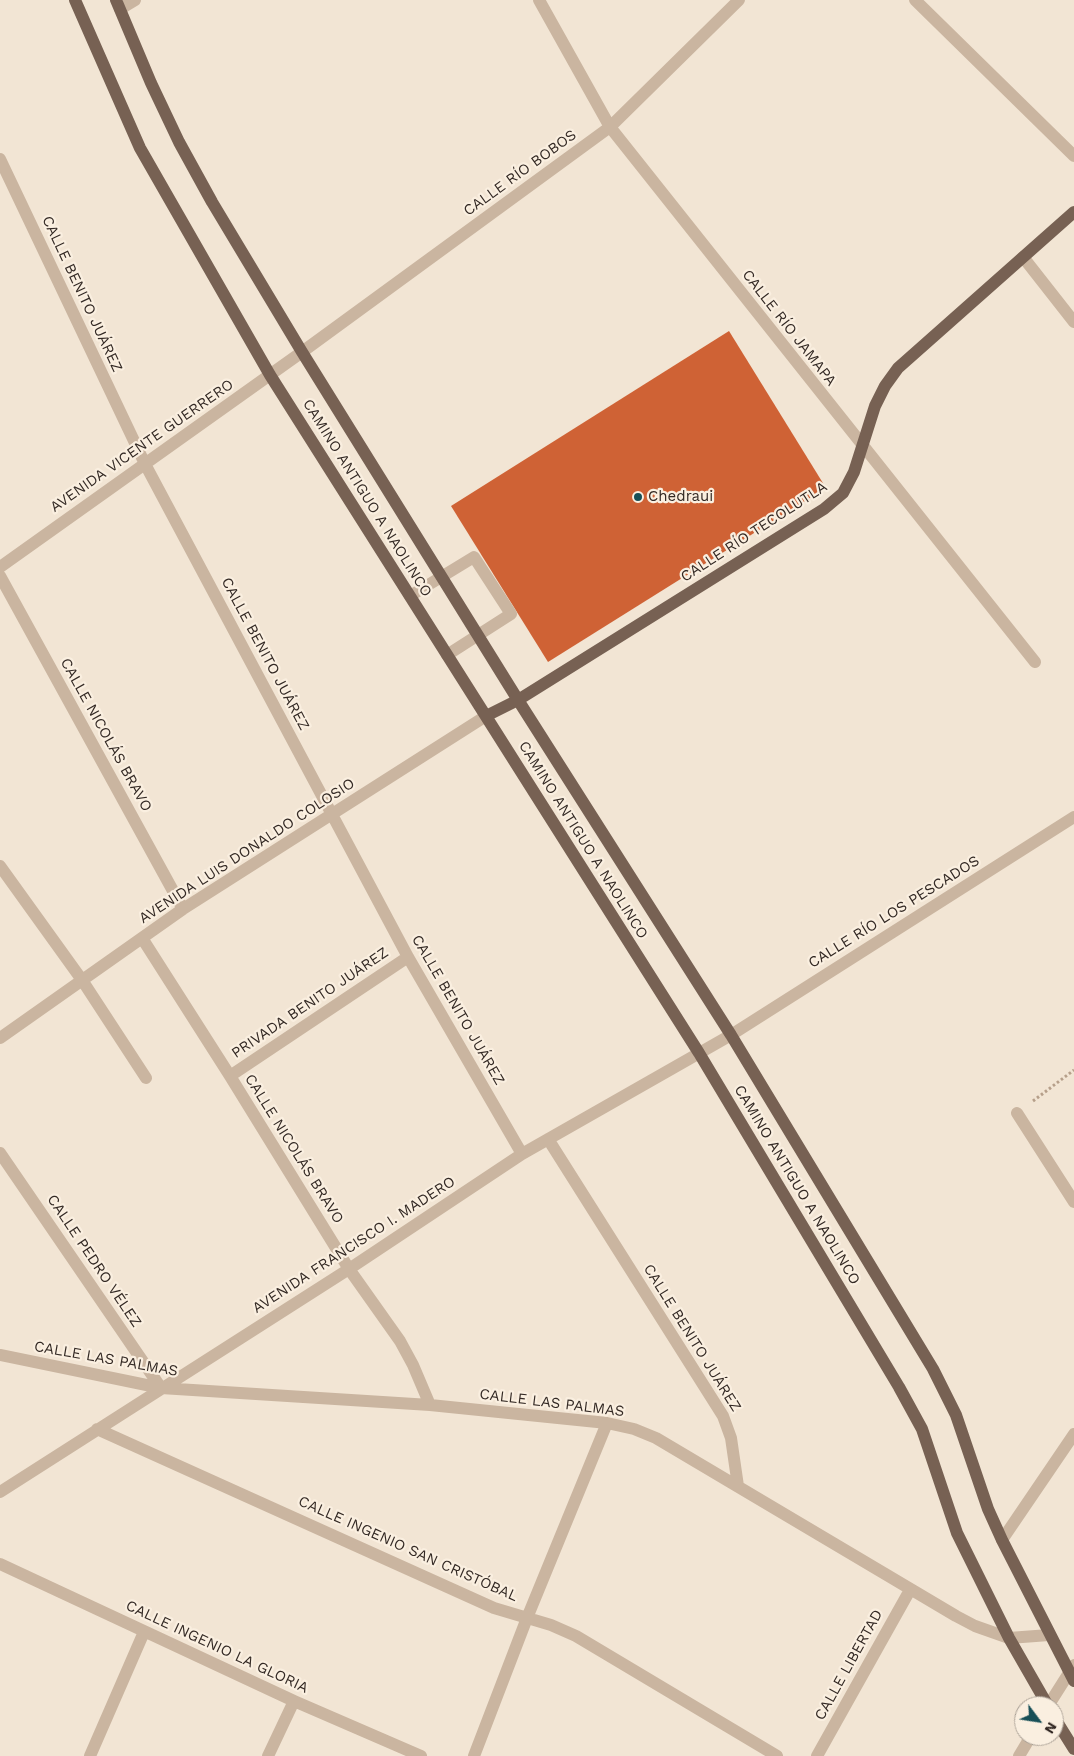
<!DOCTYPE html>
<meta charset="utf-8">
<style>
body{margin:0}
#map{position:relative;width:1074px;height:1756px;overflow:hidden;background:#f2e5d4;font-family:"Work Sans",sans-serif}
canvas{display:block}
.north{position:absolute;left:1014px;top:1696px;width:50px;height:50px;box-sizing:border-box;background:#faefe0;border:1px solid #aaa095;border-radius:50%;rotate:121deg;font-size:14px;font-weight:700;line-height:20px;text-align:center;color:#332924}
.north::after{content:'';display:block;margin:auto;width:18px;height:22px;background:#174f57;clip-path:polygon(50% 0,100% 100%,50% 72%,0 100%)}
</style>
<div id="map">
<canvas width="1074" height="1756"></canvas>
<div class="north">N</div>
</div>
<script>
const ctx = document.querySelector('canvas').getContext('2d');
ctx.lineJoin = 'round';
function fillPath(path, color) { ctx.fillStyle = color; ctx.fill(path, 'evenodd'); }
function stroke(path, color, width, dash) { ctx.strokeStyle = color; ctx.lineWidth = width; ctx.lineCap = dash ? 'butt' : 'round'; ctx.setLineDash(dash || []); ctx.stroke(path); }
function label(font, color, halo, rows, align = 'center') {
  ctx.font = font + ' "Work Sans",sans-serif'; ctx.lineWidth = 4.5; ctx.setLineDash([]); ctx.textBaseline = 'middle'; ctx.strokeStyle = halo; ctx.fillStyle = color; for (const [text, x, y, turn = 0] of rows) {
    ctx.save(); ctx.translate(x, y); ctx.rotate((+turn || 0) * Math.PI / 180); ctx.textAlign = isNaN(turn) ? turn : align; if (halo) ctx.strokeText(text, 0, 0); ctx.fillText(text, 0, 0); ctx.restore();
  }
}
fillPath(new Path2D(`
 M 729,331 L 826,488 L 548,662 L 451,506 Z`), '#cf6235');
stroke(new Path2D(`
 M 1033,1101 L 1074,1070`), '#b69f8a', 3, [2.5, 2.5]);
stroke(new Path2D(`
 M 539,0 L 610,127 L 1035,662
 M 915,0 L 1074,156
 M 120,9 L 135,0
 M 0,159 L 145,464 L 408,957 L 522,1154
 M 1023,257 L 1074,322
 M 0,567 L 302,352 L 610,127 L 739,0
 M 0,576 L 183,909
 M 410,596 L 474,557 L 511,614 L 447,655
 M 0,866 L 82,980 L 146,1078
 M 142,938 L 230,1076 L 349,1269 L 400,1341 L 413,1365 L 430,1405
 M 0,1038 L 183,909 L 486,716
 M 230,1076 L 408,957
 M 1017,1113 L 1074,1202
 M 548,1139 L 723,1416 L 731,1438 L 738,1486
 M 0,1153 L 161,1388
 M 0,1355 L 161,1388 L 430,1405 L 607,1423 L 634,1429 L 656,1438 L 956,1616 L 975,1626 L 1009,1638 L 1049,1635
 M 97,1429 L 494,1608 L 551,1625 L 576,1636 L 777,1756
 M 0,1492 L 349,1269 L 522,1154 L 731,1035 L 1074,817
 M 1002,1540 L 1074,1434
 M 0,1564 L 294,1701 L 421,1756
 M 1048,1706 L 1074,1665
 M 90,1756 L 144,1632
 M 268,1756 L 294,1701
 M 474,1756 L 527,1618 L 607,1423
 M 817,1756 L 910,1590
 M 1019,1756 L 1031,1736`), '#cab5a0', 12);
stroke(new Path2D(`
 M 75,0 L 140,148 L 270,375 L 699,1053 L 899,1387 L 922,1429 L 957,1533 L 1009,1638 L 1048,1706
 M 116,0 L 151,83 L 179,142 L 212,202 L 302,352 L 518,700 L 731,1035 L 933,1369 L 956,1415 L 988,1509 L 1002,1540 L 1074,1681
 M 486,716 L 518,700 L 824,509 L 843,493 L 854,472 L 875,406 L 885,386 L 898,368 L 1074,212
 M 1054,1717 L 1074,1749`), '#776153', 12);
for (const [x, y, r, color] of [
 [638,497,5,"#174f57"]
]) { const dot = new Path2D(); dot.arc(x, y, r, 0, 2 * Math.PI); ctx.fillStyle = color; ctx.fill(dot); stroke(dot, '#faefe0', 2); }
label('15px', '#332924', '#faefe0', [
 ["CALLE RÍO BOBOS",520,173,-36],
 ["CALLE BENITO JUÁREZ",82,294,65],
 ["CALLE RÍO JAMAPA",789,328,52],
 ["AVENIDA VICENTE GUERRERO",142,446,-35],
 ["CAMINO ANTIGUO A NAOLINCO",367,498,58],
 ["CALLE RÍO TECOLUTLA",754,532,-33],
 ["CALLE BENITO JUÁREZ",265,654,62],
 ["CALLE NICOLÁS BRAVO",106,735,61],
 ["CAMINO ANTIGUO A NAOLINCO",583,840,58],
 ["AVENIDA LUIS DONALDO COLOSIO",247,851,-33],
 ["CALLE RÍO LOS PESCADOS",894,912,-32],
 ["PRIVADA BENITO JUÁREZ",310,1003,-34],
 ["CALLE BENITO JUÁREZ",458,1010,60],
 ["CALLE NICOLÁS BRAVO",294,1149,58],
 ["CAMINO ANTIGUO A NAOLINCO",797,1185,59],
 ["AVENIDA FRANCISCO I. MADERO",354,1245,-33],
 ["CALLE PEDRO VÉLEZ",94,1261,56],
 ["CALLE BENITO JUÁREZ",692,1338,58],
 ["CALLE LAS PALMAS",106,1359,10],
 ["CALLE LAS PALMAS",552,1403,7],
 ["CALLE INGENIO SAN CRISTÓBAL",408,1549,24],
 ["CALLE INGENIO LA GLORIA",217,1647,25],
 ["CALLE LIBERTAD",849,1665,-61]
]);
label('15px', '#332924', '#faefe0', [
 ["Chedraui",648,497]
], 'left');
</script>
